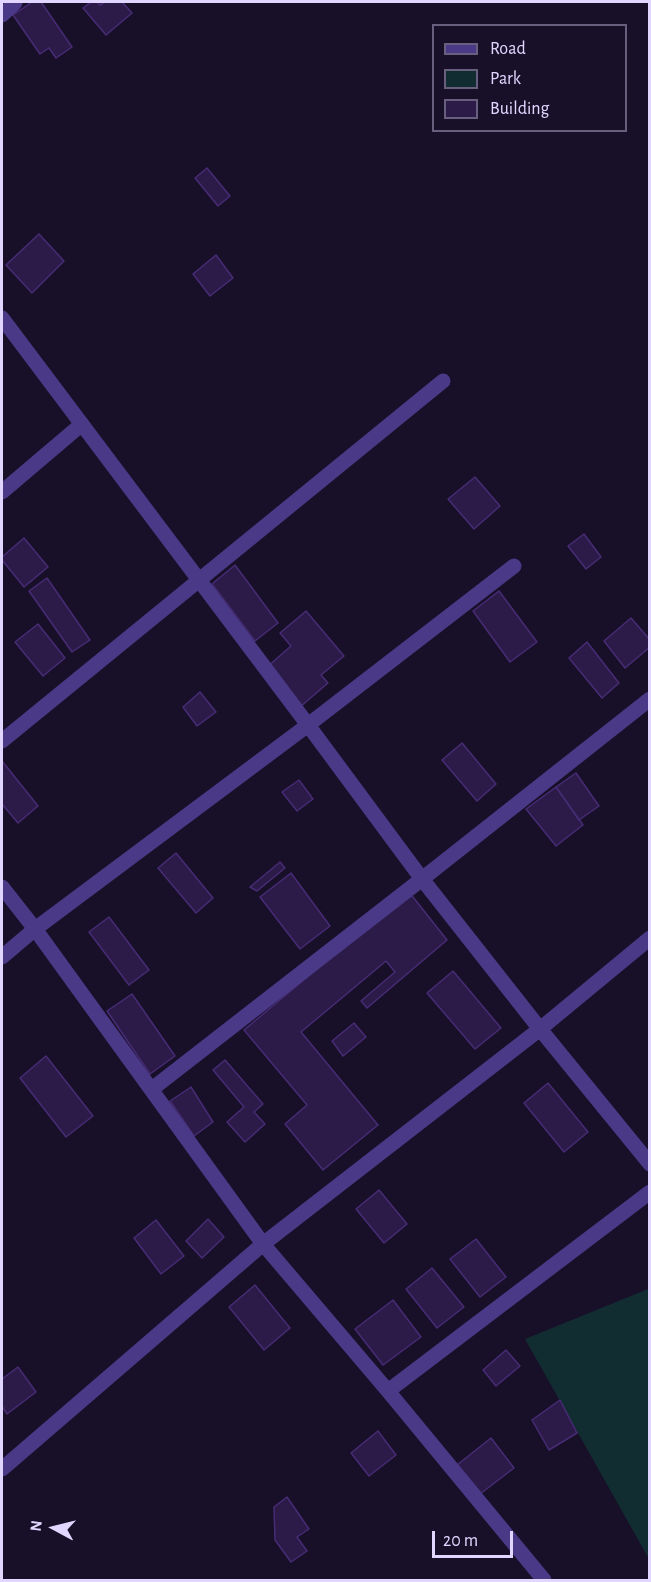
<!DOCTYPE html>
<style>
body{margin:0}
#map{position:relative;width:651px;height:1582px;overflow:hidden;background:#180f28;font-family:"Alegreya Sans",sans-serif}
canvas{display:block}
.frame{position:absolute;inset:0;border:3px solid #e1d6ff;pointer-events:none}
.legend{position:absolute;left:432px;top:24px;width:195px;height:108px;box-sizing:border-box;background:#180f28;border:2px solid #685f7e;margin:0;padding:8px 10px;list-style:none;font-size:18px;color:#e1d6ff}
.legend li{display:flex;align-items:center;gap:12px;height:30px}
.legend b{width:30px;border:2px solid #685f7e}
.north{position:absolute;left:24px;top:1498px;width:60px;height:60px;-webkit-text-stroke:4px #180f28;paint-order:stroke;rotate:277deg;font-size:16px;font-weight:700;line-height:24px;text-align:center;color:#e1d6ff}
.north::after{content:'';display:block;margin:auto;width:21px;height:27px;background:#e1d6ff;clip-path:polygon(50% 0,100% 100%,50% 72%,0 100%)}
.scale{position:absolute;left:432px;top:1531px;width:81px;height:27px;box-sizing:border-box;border:3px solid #e1d6ff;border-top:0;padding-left:8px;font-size:18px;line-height:21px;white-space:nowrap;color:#e1d6ff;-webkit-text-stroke:4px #180f28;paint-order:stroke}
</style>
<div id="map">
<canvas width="651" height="1582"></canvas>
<div class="frame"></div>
<ul class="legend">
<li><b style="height:8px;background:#4a3987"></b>Road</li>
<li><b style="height:16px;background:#122d32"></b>Park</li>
<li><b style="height:16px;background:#2c1b49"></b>Building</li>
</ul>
<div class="north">N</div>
<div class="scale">20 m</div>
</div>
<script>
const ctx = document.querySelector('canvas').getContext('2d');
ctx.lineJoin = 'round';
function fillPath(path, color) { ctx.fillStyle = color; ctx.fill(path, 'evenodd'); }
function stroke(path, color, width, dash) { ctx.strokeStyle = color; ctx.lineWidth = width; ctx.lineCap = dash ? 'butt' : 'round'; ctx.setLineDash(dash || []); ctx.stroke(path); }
fillPath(new Path2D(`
 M 648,1289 L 649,1290 L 649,1559 L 525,1339 Z`), '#122d32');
const building = new Path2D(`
 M 32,2 L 41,2 L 72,47 L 56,58 L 49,48 L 40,54 L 13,15 Z
 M 91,2 L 97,2 L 100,5 L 105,2 L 122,2 L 132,13 L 106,35 L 83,8 Z
 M 207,168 L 230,196 L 218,206 L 195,178 Z
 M 39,234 L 64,261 L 32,293 L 6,265 Z
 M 216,255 L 233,278 L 210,296 L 193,274 Z
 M 475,477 L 500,506 L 474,529 L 448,499 Z
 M 584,534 L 601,557 L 586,569 L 568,546 Z
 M 24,538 L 48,567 L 24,587 L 2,560 L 2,557 Z
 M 235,565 L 278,623 L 255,641 L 212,584 Z
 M 47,578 L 90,640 L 72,652 L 29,591 Z
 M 499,591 L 537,642 L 510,662 L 473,611 Z
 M 306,611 L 344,656 L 321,675 L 328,683 L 300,707 L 266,668 L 291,646 L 280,633 Z
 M 631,618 L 650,640 L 650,647 L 625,668 L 604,641 Z
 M 38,624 L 65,658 L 43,676 L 15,642 Z
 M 587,642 L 619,683 L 602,698 L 569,658 Z
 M 200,692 L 216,712 L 197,726 L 183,707 Z
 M 462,743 L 496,784 L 477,801 L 442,760 Z
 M 2,761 L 38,806 L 18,823 L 2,804 Z
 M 576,773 L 599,806 L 579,820 L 556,787 Z
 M 299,780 L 313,799 L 297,811 L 282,792 Z
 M 556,787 L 583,825 L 556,846 L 526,809 Z
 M 176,853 L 213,898 L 196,913 L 158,868 Z
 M 280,862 L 285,868 L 257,891 L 250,887 Z
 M 291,873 L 330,926 L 300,949 L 260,897 Z
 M 409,892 L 447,940 L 367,1008 L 361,1001 L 395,972 L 386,961 L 301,1032 L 378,1125 L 323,1170 L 285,1124 L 307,1105 L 244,1030 Z
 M 109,917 L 149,970 L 129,985 L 89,932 Z
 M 453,971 L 501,1028 L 475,1049 L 427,993 Z
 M 132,994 L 175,1056 L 150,1074 L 107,1011 Z
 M 354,1023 L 366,1037 L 343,1056 L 332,1041 Z
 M 46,1056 L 93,1116 L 66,1137 L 20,1078 Z
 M 225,1060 L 263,1104 L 254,1112 L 265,1124 L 245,1142 L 227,1122 L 244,1107 L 213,1070 Z
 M 548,1083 L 588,1132 L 564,1152 L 524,1103 Z
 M 191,1087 L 213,1122 L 194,1136 L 170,1101 Z
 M 379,1190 L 407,1224 L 384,1243 L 356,1209 Z
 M 208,1219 L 224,1237 L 202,1258 L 186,1241 Z
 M 156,1220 L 184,1256 L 161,1274 L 134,1238 Z
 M 476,1239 L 506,1277 L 480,1297 L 450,1259 Z
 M 432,1268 L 464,1307 L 437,1328 L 406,1289 Z
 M 255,1285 L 290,1328 L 264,1350 L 229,1307 Z
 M 393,1300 L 421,1337 L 383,1365 L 355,1329 Z
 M 506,1350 L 520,1366 L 496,1386 L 483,1370 Z
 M 18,1367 L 36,1392 L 7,1414 L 2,1406 L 2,1379 Z
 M 560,1400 L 577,1433 L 549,1450 L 532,1420 Z
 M 378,1431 L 396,1455 L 369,1476 L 351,1453 Z
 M 491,1438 L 514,1468 L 480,1494 L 457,1465 Z
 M 287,1497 L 309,1529 L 297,1537 L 307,1551 L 291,1562 L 275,1540 L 274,1507 Z`);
fillPath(building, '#2c1b49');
stroke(building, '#472c75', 1.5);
stroke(new Path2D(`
 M 2,15 L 15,3
 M 2,318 L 308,725 L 422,879 L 540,1029 L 650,1164
 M 2,492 L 82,424
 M 2,741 L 443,381
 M 2,887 L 35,929 L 263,1244 L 388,1391 L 544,1580
 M 2,957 L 35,929 L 308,725 L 514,566
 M 152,1089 L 422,879 L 650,699
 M 388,1391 L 650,1192
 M 2,1469 L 263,1244 L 540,1029 L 650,938`), '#4a3987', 15);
</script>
